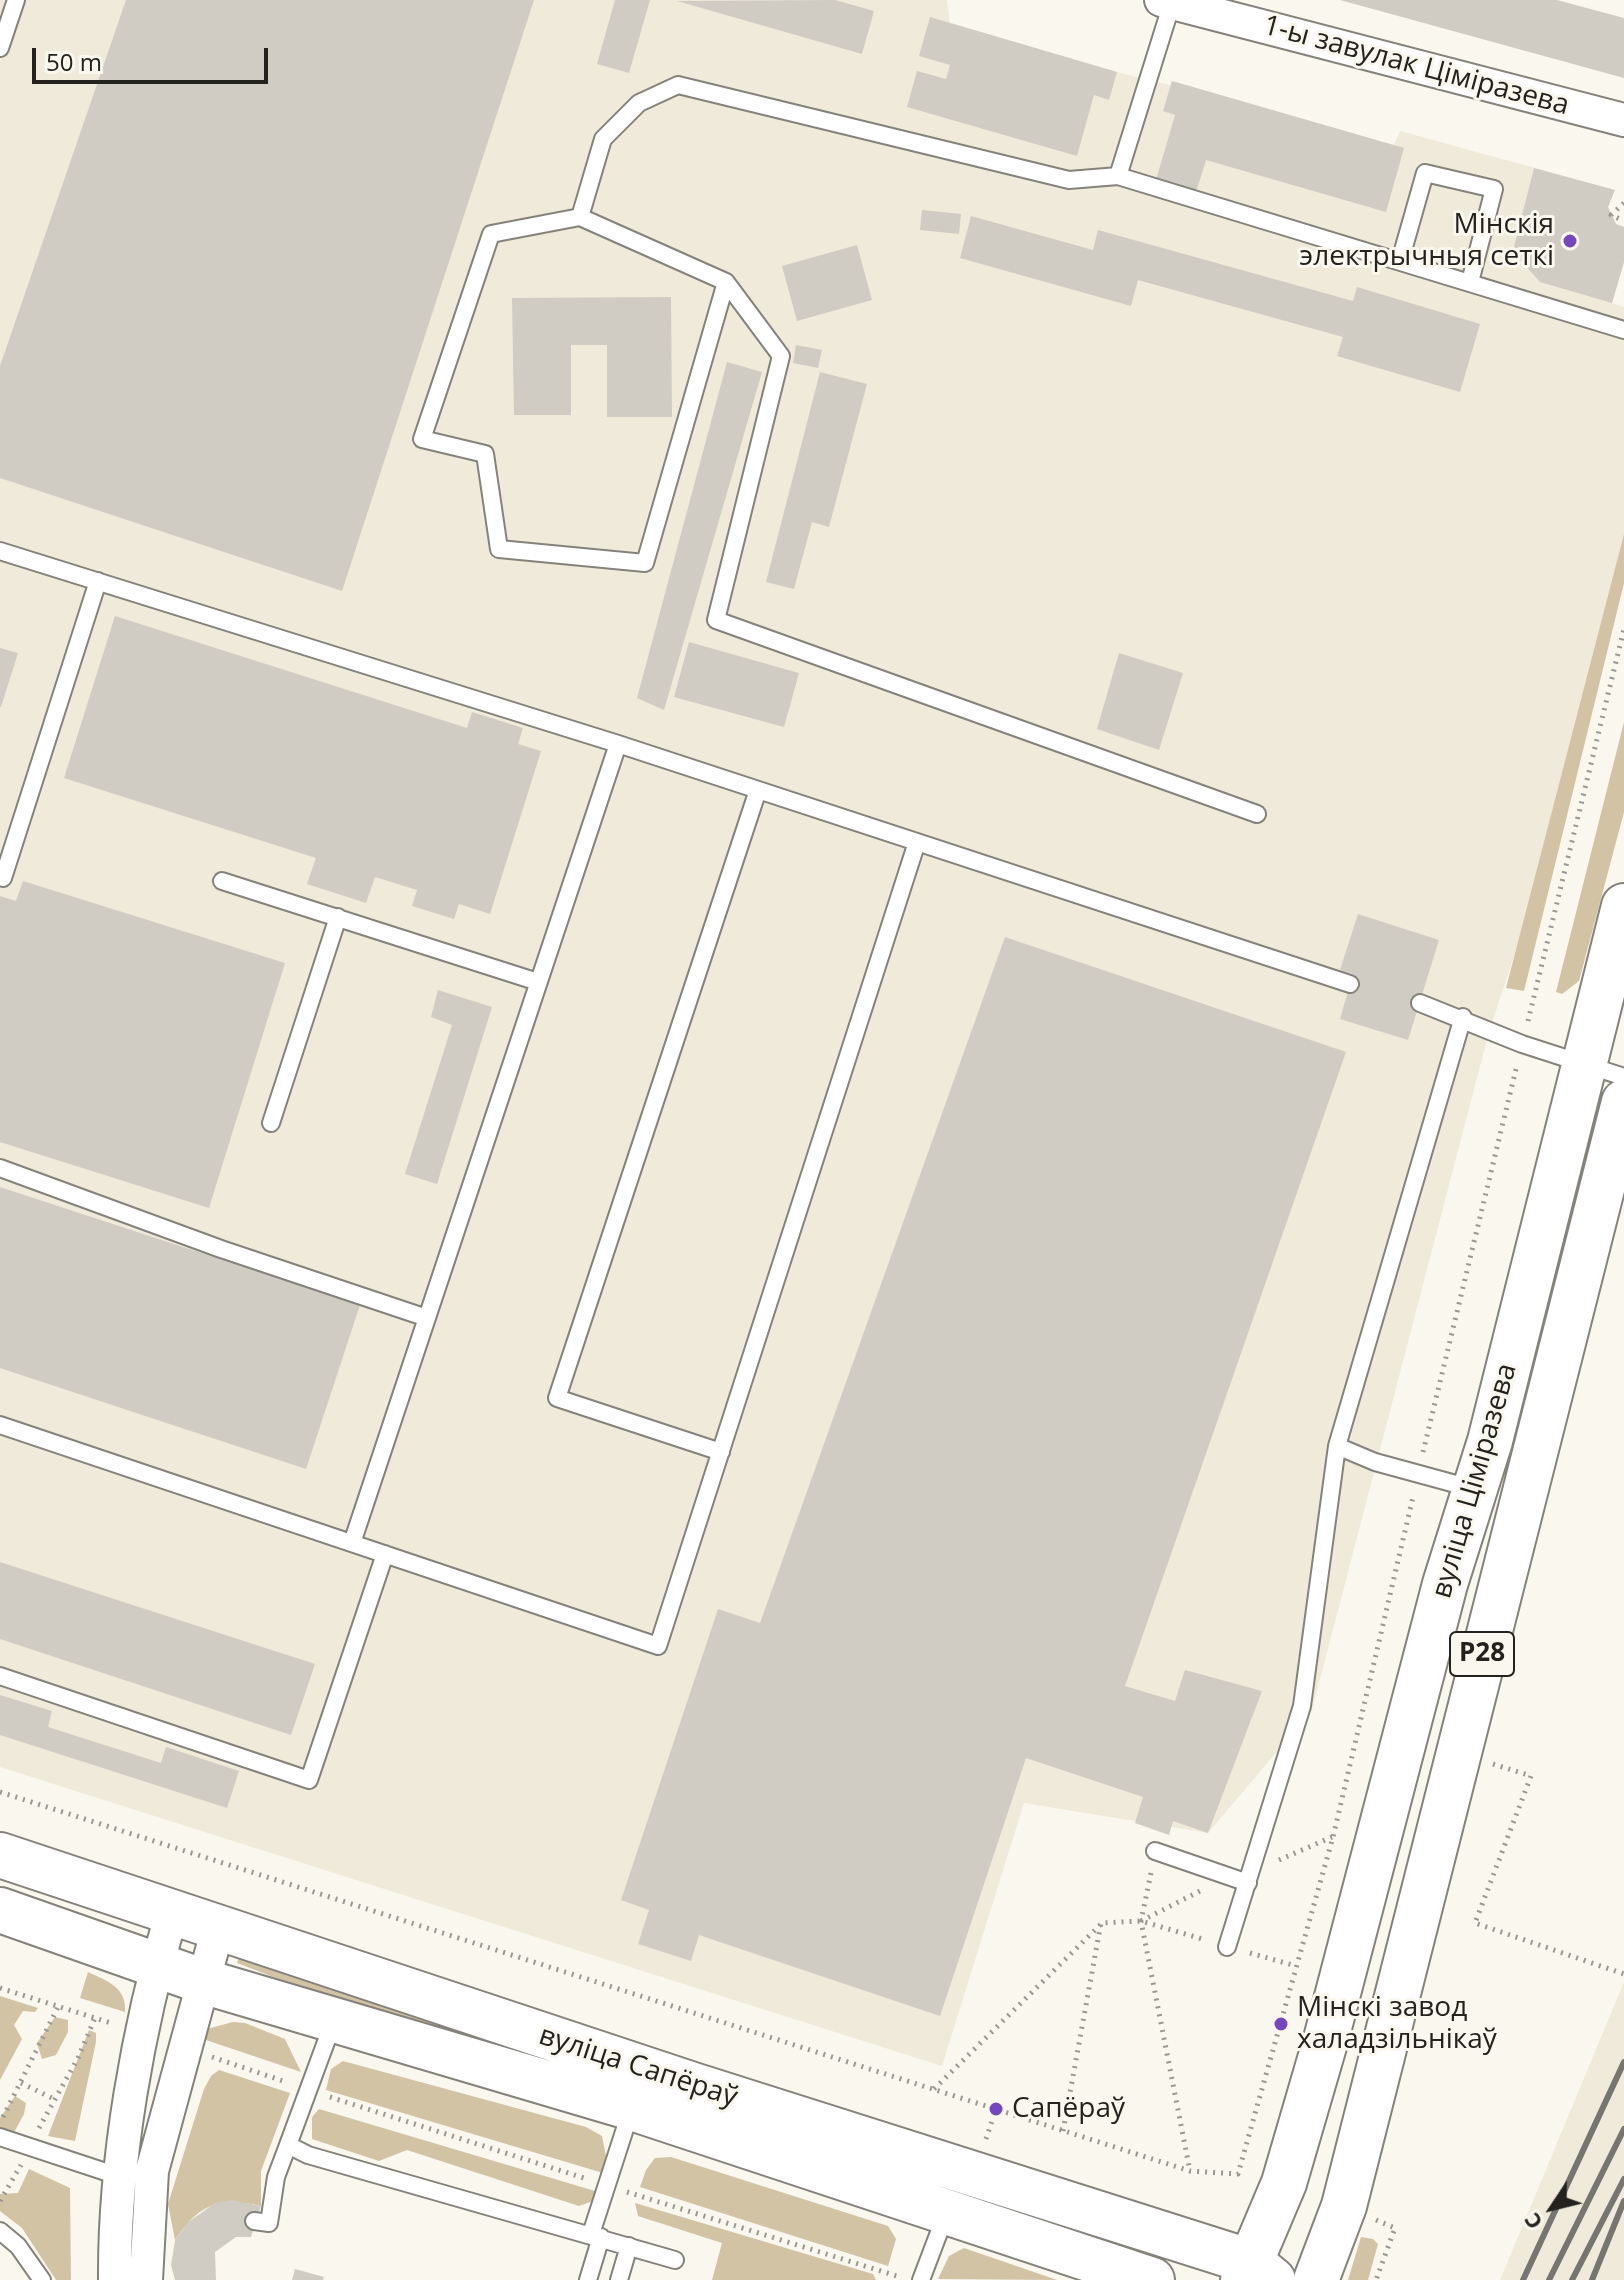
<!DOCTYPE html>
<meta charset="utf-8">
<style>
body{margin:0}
#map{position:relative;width:1624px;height:2280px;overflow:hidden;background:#faf7ee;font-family:"Open Sans",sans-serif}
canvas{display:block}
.north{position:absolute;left:1512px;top:2168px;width:80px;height:80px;-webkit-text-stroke:6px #faf7ee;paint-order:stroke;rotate:235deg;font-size:22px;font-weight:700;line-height:32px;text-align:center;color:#23221f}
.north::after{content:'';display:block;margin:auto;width:28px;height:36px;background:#23221f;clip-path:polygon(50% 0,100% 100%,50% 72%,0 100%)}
.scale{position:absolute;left:32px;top:48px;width:236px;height:36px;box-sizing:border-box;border:4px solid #23221f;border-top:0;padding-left:10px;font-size:24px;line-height:28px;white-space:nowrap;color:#23221f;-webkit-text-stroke:6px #faf7ee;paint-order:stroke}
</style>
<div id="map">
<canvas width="1624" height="2280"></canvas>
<div class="north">С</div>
<div class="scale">50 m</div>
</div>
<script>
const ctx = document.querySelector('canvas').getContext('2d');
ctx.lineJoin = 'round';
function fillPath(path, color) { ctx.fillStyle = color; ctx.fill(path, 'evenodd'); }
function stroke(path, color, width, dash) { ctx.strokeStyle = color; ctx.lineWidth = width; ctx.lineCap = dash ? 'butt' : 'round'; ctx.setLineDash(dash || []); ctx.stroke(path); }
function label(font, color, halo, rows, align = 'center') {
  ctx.font = font + ' "Open Sans",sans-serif'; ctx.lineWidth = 6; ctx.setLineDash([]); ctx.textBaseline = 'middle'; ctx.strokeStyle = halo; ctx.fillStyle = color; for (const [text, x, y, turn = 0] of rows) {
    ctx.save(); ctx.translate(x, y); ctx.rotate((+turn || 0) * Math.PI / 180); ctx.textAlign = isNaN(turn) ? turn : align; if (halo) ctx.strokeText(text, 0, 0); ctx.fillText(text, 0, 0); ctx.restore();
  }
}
fillPath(new Path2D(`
 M 0,0 L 947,0 L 950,23 L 1117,72 L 1170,85 L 1172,81 L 1394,145 L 1400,131 L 1615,190 L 1608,207 L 1616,224 L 1624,227 L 1624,262 L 1612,303 L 1624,307 L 1624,534 L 1518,944 L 1489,1032 L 1312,1710 L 1208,1833 L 1024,1803 L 942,2066 L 0,1767 Z
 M 1624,1982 L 1624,2280 L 1500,2280 L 1614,2006 Z`), '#f0eada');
fillPath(new Path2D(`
 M 1624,534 L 1624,583 L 1524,991 L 1506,988 Z
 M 1624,722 L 1624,812 L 1579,981 L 1562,994 L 1556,992 Z
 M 241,1952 L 1142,2246 L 1143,2252 L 328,1998 L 237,1963 Z
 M 88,1972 C 107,1981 127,1987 125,2012 L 80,1998 Z
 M 0,1996 L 38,2008 L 35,2012 L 23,2011 L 14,2025 L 22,2039 L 0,2080 Z
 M 55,2017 L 68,2020 L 68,2032 L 56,2055 L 42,2059 L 37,2043 Z
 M 233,2022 L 245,2023 L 285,2039 L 301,2072 L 200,2038 L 207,2029 Z
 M 89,2030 L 96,2033 L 96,2042 L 75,2141 L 48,2136 Z
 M 343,2061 L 586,2127 L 602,2136 L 607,2161 L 603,2173 L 326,2090 L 331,2069 Z
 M 219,2070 L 290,2093 L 261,2171 L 261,2206 C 219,2197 200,2203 175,2240 L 168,2204 L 204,2089 L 211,2076 Z
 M 15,2096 L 26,2103 L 24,2114 L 12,2136 L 0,2140 L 0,2118 Z
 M 319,2109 L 595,2191 L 593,2201 L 579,2206 L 407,2150 L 379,2161 L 312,2139 L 312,2117 Z
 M 671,2157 L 888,2226 L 896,2239 L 888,2266 L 640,2187 L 646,2170 L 655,2158 Z
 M 29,2169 L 70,2188 L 71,2280 L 56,2280 L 22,2228 L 0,2211 L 0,2194 L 18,2193 Z
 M 635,2203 L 873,2274 L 876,2280 L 712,2280 L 722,2243 L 638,2216 Z
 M 1361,2237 L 1373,2239 L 1378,2244 L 1368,2280 L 1348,2280 Z
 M 964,2248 L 1057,2280 L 938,2279 L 949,2256 Z`), '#d1c3a3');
fillPath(new Path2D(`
 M 126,0 L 534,0 L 342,591 L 0,478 L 0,366 Z
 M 615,0 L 650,0 L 629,73 L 597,64 Z
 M 835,0 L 874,11 L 862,54 L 677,1 Z
 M 1340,0 L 1557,0 L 1624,18 L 1624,78 Z
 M 930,17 L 1117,72 L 1109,100 L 1094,95 L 1077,156 L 907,107 L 917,71 L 946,79 L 950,65 L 919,56 Z
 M 1172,81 L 1404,148 L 1386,212 L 1206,160 L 1196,192 L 1156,180 L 1175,115 L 1163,111 Z
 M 1534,168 L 1615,190 L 1608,207 L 1616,224 L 1624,227 L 1624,262 L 1612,303 L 1540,282 L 1518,257 L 1514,247 Z
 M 922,210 L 961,214 L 959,234 L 920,230 Z
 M 971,216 L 1093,250 L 1098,230 L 1353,301 L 1357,287 L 1480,324 L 1460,392 L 1337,356 L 1343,337 L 1138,280 L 1131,306 L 960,258 Z
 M 857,245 L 872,300 L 797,321 L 782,266 Z
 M 671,297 L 672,417 L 607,417 L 607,345 L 571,345 L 571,415 L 514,415 L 512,298 Z
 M 796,345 L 822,350 L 818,368 L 793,363 Z
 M 727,362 L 762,372 L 664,710 L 637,698 Z
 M 820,372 L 867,384 L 829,527 L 812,522 L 794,589 L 766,582 Z
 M 115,616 L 467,728 L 472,712 L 523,728 L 518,744 L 541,751 L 490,914 L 459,904 L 454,919 L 412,906 L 417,890 L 375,877 L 366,903 L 307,884 L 316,858 L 64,778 Z
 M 689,642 L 799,673 L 784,727 L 674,697 Z
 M 0,648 L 18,653 L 1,707 L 0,707 Z
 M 1119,653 L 1183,673 L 1159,750 L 1097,729 Z
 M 23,881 L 285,963 L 209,1208 L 0,1142 L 0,896 L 16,901 Z
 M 1358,914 L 1439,940 L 1408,1040 L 1340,1019 L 1353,974 L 1340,970 Z
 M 1005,937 L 1346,1052 L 1125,1686 L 1175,1701 L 1185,1670 L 1262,1691 L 1208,1833 L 1173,1821 L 1169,1835 L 1135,1823 L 1143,1797 L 1026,1758 L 940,2016 L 699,1935 L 691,1961 L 638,1944 L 649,1910 L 621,1900 L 718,1609 L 760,1623 Z
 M 438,990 L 492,1007 L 437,1184 L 405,1174 L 452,1025 L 431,1017 Z
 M 0,1187 L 360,1305 L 306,1469 L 0,1368 Z
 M 0,1562 L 315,1664 L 291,1735 L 0,1639 Z
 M 0,1695 L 52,1711 L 48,1727 L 161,1763 L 166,1747 L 239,1771 L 227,1808 L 0,1735 Z
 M 231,2200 L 261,2206 L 251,2237 L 236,2237 L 215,2252 L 216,2280 L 175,2280 L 171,2265 L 175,2240 L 187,2223 L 215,2203 Z
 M 295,2269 L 324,2277 L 323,2280 L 292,2280 Z`), '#d0ccc4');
const service = new Path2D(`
 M 0,48 L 16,0
 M 1118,176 L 1172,3
 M 580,217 L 491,234 L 422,439 L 485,454 L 499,549 L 645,563 L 726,282 L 580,217 L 603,139 L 639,103 L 678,85 L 1069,180 L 1118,176 L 1624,330
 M 1400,261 L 1425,173 L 1494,189 L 1470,282
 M 726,282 L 781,356 L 716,620 L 1257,814
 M 0,551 L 618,744 L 1350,984
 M 3,878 L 98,581
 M 222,881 L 538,982
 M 1420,1003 L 1522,1044 L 1624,1077
 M 1463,1017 L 1337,1446 L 1375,1462 L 1474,1489
 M 271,1123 L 338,917
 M 0,1168 L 221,1249 L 427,1318
 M 0,1425 L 658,1646 L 917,842
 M 721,1452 L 557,1398 L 758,790
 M 352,1543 L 618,744
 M 0,1676 L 309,1780 L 385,1554
 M 1155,1851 L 1248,1883
 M 1227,1947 L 1302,1706 L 1337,1446
 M 0,2137 L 118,2176
 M 288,2145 L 333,2023
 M 254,2221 L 269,2223 L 276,2177 L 288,2145 L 308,2155 L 675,2260
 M 0,2231 L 18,2246 L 42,2280
 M 591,2234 L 631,2110
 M 588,2280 L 601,2237
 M 619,2280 L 629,2246
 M 921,2280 L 946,2214`);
const minor = new Path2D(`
 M 1161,0 L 1624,120
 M 115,2280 C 114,2161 138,2027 172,1912
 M 146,2280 L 152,2171 L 218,1928`);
const secondary = new Path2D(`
 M 0,1855 L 693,2085 L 1251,2262 L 1273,2280
 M 0,1910 L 202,1981 L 632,2108 L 1152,2280`);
const primary = new Path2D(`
 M 1243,2280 L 1284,2183 L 1326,2039 L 1445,1584 L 1490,1441 L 1624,906
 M 1316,2280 L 1344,2206 L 1624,1102`);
stroke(service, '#85827b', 20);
stroke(minor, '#85827b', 36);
stroke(secondary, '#85827b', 48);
stroke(primary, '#85827b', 48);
stroke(new Path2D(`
 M 1624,203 L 1611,215 L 1624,221
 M 1528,1021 L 1624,629
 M 1423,1452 L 1517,1065
 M 1493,1764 L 1531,1776 L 1475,1923 L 1624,1974
 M 0,1792 L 1190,2171 L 1238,2174 L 1333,1837 L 1413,1497
 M 1279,1860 L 1332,1837
 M 1151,1873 L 1141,1921 L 1190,2171
 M 1141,1921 L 1200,1891
 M 1250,1953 L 1296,1966
 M 0,1988 L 114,2024
 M 212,2057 L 286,2082
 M 21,2083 L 54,2099
 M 934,2089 L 1101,1924
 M 330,2097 L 587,2179
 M 3,2117 L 58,2007
 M 39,2128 L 78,2058 L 95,2018
 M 1063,2131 L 1101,1923 L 1141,1921 L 1206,1940
 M 986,2139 L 996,2109
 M 627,2192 L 900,2277
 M 0,2201 L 21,2165
 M 1376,2220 L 1395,2228 L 1376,2280`), '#9a9892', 5, [2, 6]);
stroke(service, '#fff', 16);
stroke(minor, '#fff', 32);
stroke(secondary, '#fff', 44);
stroke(primary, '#fff', 44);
stroke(new Path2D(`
 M 1523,2280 L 1624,2062
 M 1549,2280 L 1624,2129
 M 1572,2280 L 1624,2179
 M 1592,2280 L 1624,2201`), '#777570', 6);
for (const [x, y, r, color] of [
 [1570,241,8,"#7547bf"],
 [1281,2024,8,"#7547bf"],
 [996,2109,8,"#7547bf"]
]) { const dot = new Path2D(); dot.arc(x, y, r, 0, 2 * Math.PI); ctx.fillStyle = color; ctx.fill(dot); stroke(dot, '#faf7ee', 3); }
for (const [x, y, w] of [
 [1482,1654,64]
]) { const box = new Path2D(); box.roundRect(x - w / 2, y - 22, w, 44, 6); ctx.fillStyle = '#faf7ee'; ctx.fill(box); stroke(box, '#23221f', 2); }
label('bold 26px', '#23221f', null, [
 ["Р28",1482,1654]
]);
label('28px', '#23221f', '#faf7ee', [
 ["1-ы завулак Ціміразева",1416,66,15],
 ["вуліца Ціміразева",1475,1481,-74],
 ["вуліца Сапёраў",638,2067,18]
]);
label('28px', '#23221f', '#faf7ee', [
 ["Мінскія",1554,225,"right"],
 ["электрычныя сеткі",1554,257,"right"],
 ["Мінскі завод",1297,2008],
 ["халадзільнікаў",1297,2040],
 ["Сапёраў",1012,2109]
], 'left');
</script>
